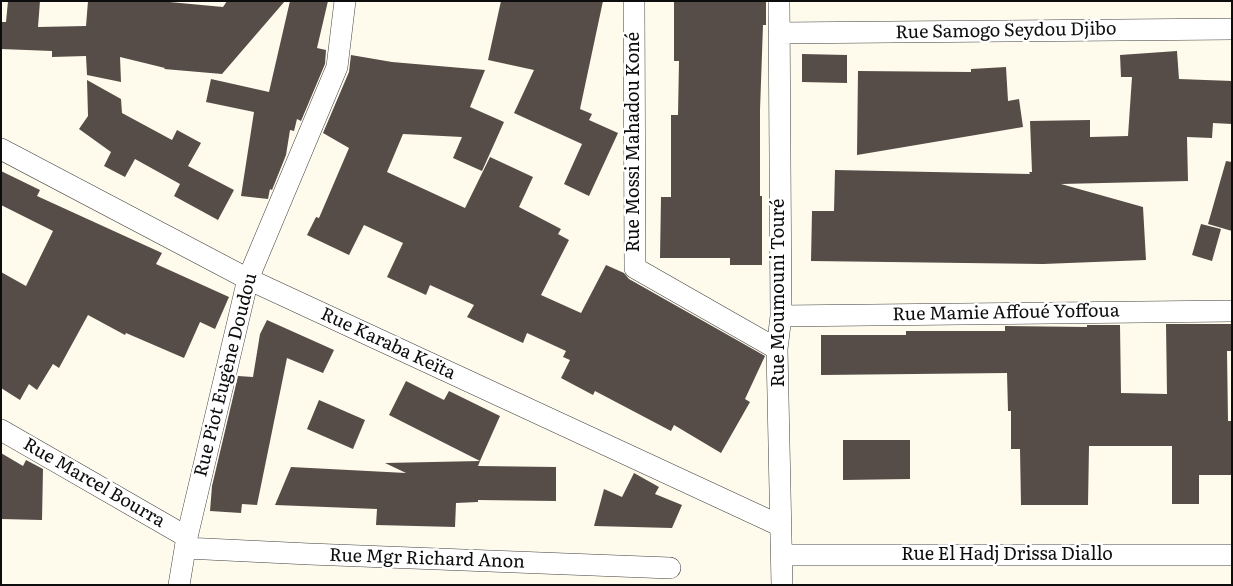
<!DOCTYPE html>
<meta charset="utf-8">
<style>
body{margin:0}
#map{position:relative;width:1233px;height:586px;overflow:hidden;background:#fffbec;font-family:Literata,serif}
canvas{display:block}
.frame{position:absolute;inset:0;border:2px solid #0d0d0d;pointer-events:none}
</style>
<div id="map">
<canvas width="1233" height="586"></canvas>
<div class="frame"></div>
</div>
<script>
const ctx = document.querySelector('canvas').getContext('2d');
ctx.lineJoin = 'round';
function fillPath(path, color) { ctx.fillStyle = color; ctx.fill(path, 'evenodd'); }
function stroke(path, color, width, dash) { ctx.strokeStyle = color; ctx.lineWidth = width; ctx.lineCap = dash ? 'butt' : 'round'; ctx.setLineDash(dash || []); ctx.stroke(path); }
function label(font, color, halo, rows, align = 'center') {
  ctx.font = font + ' Literata,serif'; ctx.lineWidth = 5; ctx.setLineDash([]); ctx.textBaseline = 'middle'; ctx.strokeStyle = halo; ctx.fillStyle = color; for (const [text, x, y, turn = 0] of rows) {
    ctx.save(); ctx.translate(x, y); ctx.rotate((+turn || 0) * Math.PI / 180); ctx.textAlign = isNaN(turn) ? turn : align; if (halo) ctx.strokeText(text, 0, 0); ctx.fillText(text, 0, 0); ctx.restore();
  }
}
fillPath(new Path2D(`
 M 8,1 L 40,1 L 38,27 L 86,26 L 88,1 L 159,1 L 223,7 L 227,1 L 285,1 L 222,74 L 164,69 L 165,68 L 120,57 L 121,82 L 87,75 L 86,56 L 52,57 L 52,51 L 1,49 L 1,22 L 6,22 Z
 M 290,1 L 328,1 L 317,48 L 326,50 L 325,64 L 301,121 L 297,119 L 294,131 L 290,130 L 286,155 L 272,190 L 270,189 L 268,199 L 241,196 L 254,112 L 206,102 L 211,79 L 269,92 Z
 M 501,1 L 603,1 L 580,109 L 592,114 L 589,120 L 618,133 L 589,196 L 564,184 L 582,144 L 514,113 L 534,70 L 488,60 Z
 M 674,1 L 766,1 L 766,25 L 763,25 L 760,110 L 760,196 L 762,196 L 762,265 L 730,265 L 730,258 L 660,258 L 661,197 L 671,197 L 671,115 L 678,115 L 679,61 L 674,61 Z
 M 1177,51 L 1179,79 L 1232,81 L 1232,124 L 1213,123 L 1212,138 L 1187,137 L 1188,181 L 1061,184 L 1143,207 L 1146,260 L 1043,264 L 811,261 L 812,211 L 834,211 L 835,170 L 1030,174 L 1029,172 L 1032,172 L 1030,121 L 1090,120 L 1090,137 L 1128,136 L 1132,77 L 1121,77 L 1120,55 Z
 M 802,54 L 847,55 L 847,83 L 802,82 Z
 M 351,55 L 392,62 L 485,70 L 470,107 L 504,122 L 482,171 L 453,158 L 462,137 L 403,134 L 387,172 L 465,208 L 490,157 L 533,177 L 519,207 L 561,229 L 558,234 L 569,240 L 541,295 L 581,313 L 606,265 L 624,273 L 629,279 L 765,356 L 745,399 L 750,402 L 721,453 L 674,425 L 671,431 L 595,391 L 593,395 L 561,378 L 570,360 L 563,357 L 566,351 L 527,333 L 523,343 L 467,317 L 474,305 L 430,285 L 426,295 L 387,277 L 403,243 L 364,225 L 349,255 L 307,235 L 316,217 L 319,218 L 349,148 L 323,133 L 349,72 Z
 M 1006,67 L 1008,101 L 1019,99 L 1023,127 L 857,155 L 858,71 L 971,72 L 971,69 Z
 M 87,80 L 121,99 L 122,113 L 172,140 L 177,130 L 201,143 L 188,166 L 234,190 L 218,220 L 174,196 L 180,184 L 135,159 L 125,177 L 104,166 L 111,152 L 79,129 L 88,116 Z
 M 1226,161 L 1232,162 L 1232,231 L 1208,224 Z
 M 1,171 L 40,190 L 37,196 L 162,253 L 156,264 L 229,297 L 215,329 L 200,322 L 184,358 L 126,333 L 125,335 L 88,315 L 59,368 L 53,364 L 37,390 L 29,384 L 20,400 L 1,388 L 1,272 L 26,286 L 53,231 L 1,205 Z
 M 1201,224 L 1221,229 L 1212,261 L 1192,255 Z
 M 267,320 L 334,350 L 323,373 L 287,358 L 257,505 L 242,504 L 241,513 L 210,511 L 212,486 L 238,376 L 253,377 L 260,334 Z
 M 1166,324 L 1232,324 L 1232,351 L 1227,351 L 1228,421 L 1232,421 L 1232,475 L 1199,475 L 1199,504 L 1172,504 L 1172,446 L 1089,446 L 1088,505 L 1021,505 L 1020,449 L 1011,449 L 1011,411 L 1008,411 L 1007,373 L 821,375 L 821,335 L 906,335 L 906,331 L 1005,331 L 1005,326 L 1087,327 L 1087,325 L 1120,325 L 1121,393 L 1167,394 Z
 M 406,381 L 444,400 L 449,391 L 500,416 L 480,461 L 389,415 Z
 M 319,400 L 365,420 L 353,449 L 307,429 Z
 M 843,440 L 910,440 L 910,479 L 843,480 Z
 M 1,453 L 23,466 L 26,460 L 43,469 L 42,520 L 1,519 Z
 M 480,461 L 478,466 L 556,467 L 556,501 L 478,500 L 478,502 L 456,503 L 455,527 L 376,525 L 377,509 L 275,505 L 291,467 L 406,473 L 385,463 Z
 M 634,473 L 659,487 L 655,494 L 682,505 L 672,528 L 594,526 L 604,489 L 622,497 Z`), '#564d48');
const minor = new Path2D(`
 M 634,1 L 635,268 L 777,349
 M 779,1 L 781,316 L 777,349 L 782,585
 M 779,33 L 1232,29
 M 1,149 L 248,279 L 781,526
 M 781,316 L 1232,311
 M 1,430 L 187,537
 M 185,548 L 309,554 L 670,568
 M 782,555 L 1232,555
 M 179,585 L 187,537 L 248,279 L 337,67 L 345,1`);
stroke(minor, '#404040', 22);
stroke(minor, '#fff', 21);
label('18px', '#0d0d0d', '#fff', [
 ["Rue Samogo Seydou Djibo",1006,31,-1],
 ["Rue Mossi Mahadou Koné",634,142,-90],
 ["Rue Moumouni Touré",779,293,-90],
 ["Rue Mamie Affoué Yoffoua",1006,313,-1],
 ["Rue Karaba Keïta",388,344,25],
 ["Rue Piot Eugène Doudou",226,375,-76],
 ["Rue Marcel Bourra",94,483,30],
 ["Rue El Hadj Drissa Diallo",1007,555],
 ["Rue Mgr Richard Anon",427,559,2]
]);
</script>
